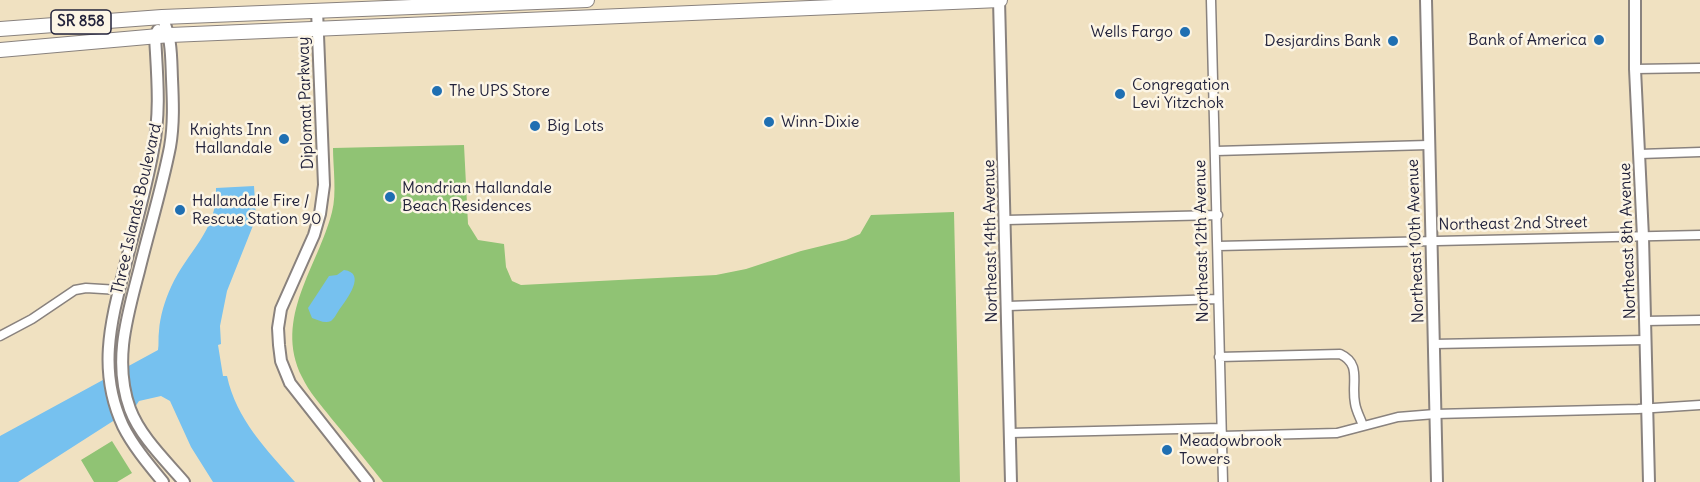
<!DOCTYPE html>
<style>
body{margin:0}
canvas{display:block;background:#f0e1c1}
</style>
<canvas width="1700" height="482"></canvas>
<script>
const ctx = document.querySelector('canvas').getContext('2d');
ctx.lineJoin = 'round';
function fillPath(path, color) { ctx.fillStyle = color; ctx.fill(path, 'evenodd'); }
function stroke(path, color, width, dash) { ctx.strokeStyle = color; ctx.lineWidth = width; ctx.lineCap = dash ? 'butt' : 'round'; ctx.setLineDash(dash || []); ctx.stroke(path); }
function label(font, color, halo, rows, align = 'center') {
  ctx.font = font + ' Delius,sans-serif'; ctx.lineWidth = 5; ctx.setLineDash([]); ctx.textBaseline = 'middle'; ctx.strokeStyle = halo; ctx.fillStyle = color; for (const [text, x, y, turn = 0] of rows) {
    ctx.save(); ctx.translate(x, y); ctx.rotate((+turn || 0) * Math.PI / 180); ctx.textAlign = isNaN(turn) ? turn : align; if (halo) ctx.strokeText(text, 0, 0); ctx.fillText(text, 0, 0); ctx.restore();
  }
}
fillPath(new Path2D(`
 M 464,145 L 468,224 L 478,240 L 504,244 L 506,267 L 512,281 L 521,285 L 716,275 L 746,269 L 801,251 L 846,240 L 860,234 L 871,215 L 954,212 L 960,482 L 383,482 C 366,461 349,439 331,418 C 321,405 309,392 302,377 C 273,318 318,267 332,212 C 337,194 333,167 333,148 Z
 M 112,441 L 132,473 L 117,482 L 94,482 L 81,460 Z`), '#90c374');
fillPath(new Path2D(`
 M 254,186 L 256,218 L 227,291 L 220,326 L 221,344 L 218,345 L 223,376 L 227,376 C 236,419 267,450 295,482 L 213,482 L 191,447 L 170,401 L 161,396 L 139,401 L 135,407 L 18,482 L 0,482 L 0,436 L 158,350 C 159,344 158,338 159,331 C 160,316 165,300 171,287 C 187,251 218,231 216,188 Z
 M 344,270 C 367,273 347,299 339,310 C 337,313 334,319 331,321 C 325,324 318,320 312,318 L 308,308 L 329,276 L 337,275 Z`), '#76c1ef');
const minor = new Path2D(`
 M 1211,0 L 1223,482
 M 1635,69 L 1700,68
 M 1216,151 L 1428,145
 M 1640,154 L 1700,152
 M 1006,220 L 1218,215
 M 1218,246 L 1700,235
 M 1008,306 L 1218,299
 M 1645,321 L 1700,320
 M 0,336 L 32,319 L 75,290 L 86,288 L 119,290
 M 1434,344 L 1645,340
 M 1219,357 L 1340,354 C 1362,364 1351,383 1355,403 C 1356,411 1361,419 1363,426
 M 1010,433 L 1221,428
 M 1222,436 L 1337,433 L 1398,417 L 1435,414 L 1638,409 L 1700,405`);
const tertiary = new Path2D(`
 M 999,0 L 1011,482
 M 1426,0 L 1437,482
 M 1635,0 L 1635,69 L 1643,237 L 1649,482
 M 317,10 L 324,185 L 320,214 L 314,235 L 281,309 L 278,328 L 279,345 L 281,361 L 290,383 L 368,482
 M 162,17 C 172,39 171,55 172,79 C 173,101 174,124 170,147 C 162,188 149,230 139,271 C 127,317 113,362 130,409 C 140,436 165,460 184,482
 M 158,30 L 155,36 C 157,74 161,112 153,150 C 146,190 134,230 124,270 C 110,325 98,372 123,426 C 133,446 149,465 163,482`);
const primary = new Path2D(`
 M 0,29 L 162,17 L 587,0
 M 0,50 L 170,35 L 1000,0`);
stroke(minor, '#89827e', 11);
stroke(tertiary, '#89827e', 14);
stroke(primary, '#89827e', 16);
stroke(minor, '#fff', 8);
stroke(tertiary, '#fff', 10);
stroke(primary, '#fff', 14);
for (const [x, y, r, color] of [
 [1185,32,6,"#1f6fb2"],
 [1599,40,6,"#1f6fb2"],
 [1393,41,6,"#1f6fb2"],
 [437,91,6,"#1f6fb2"],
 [1120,94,6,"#1f6fb2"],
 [769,122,6,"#1f6fb2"],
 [535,126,6,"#1f6fb2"],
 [284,139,6,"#1f6fb2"],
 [390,197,6,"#1f6fb2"],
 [180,210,6,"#1f6fb2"],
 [1167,450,6,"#1f6fb2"]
]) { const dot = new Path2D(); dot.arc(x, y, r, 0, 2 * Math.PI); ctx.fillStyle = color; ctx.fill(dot); stroke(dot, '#fcf5e5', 2); }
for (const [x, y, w] of [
 [81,22,60]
]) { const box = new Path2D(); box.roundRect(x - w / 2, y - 12, w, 24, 4.5); ctx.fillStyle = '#fcf5e5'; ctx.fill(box); stroke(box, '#22223b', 1.5); }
label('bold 15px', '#22223b', null, [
 ["SR 858",81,22]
]);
label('16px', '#22223b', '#fcf5e5', [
 ["Wells Fargo",1173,32,"right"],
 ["Bank of America",1587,40,"right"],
 ["Desjardins Bank",1381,41,"right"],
 ["Congregation",1132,85],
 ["Levi Yitzchok",1132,103],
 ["The UPS Store",449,91],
 ["Winn-Dixie",781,122],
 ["Big Lots",547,126],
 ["Knights Inn",272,130,"right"],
 ["Hallandale",272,148,"right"],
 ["Mondrian Hallandale",402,188],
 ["Beach Residences",402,206],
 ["Hallandale Fire /",192,201],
 ["Rescue Station 90",192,219],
 ["Meadowbrook",1179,441],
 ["Towers",1179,459]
], 'left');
label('16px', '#22223b', '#fcf5e5', [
 ["Diplomat Parkway",306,103,-92],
 ["Three Islands Boulevard",137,209,-77],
 ["Northeast 2nd Street",1513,224,-1],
 ["Northeast 14th Avenue",991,241,-91],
 ["Northeast 12th Avenue",1202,241,-91],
 ["Northeast 10th Avenue",1416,241,-92],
 ["Northeast 8th Avenue",1628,241,-92]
]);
</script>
